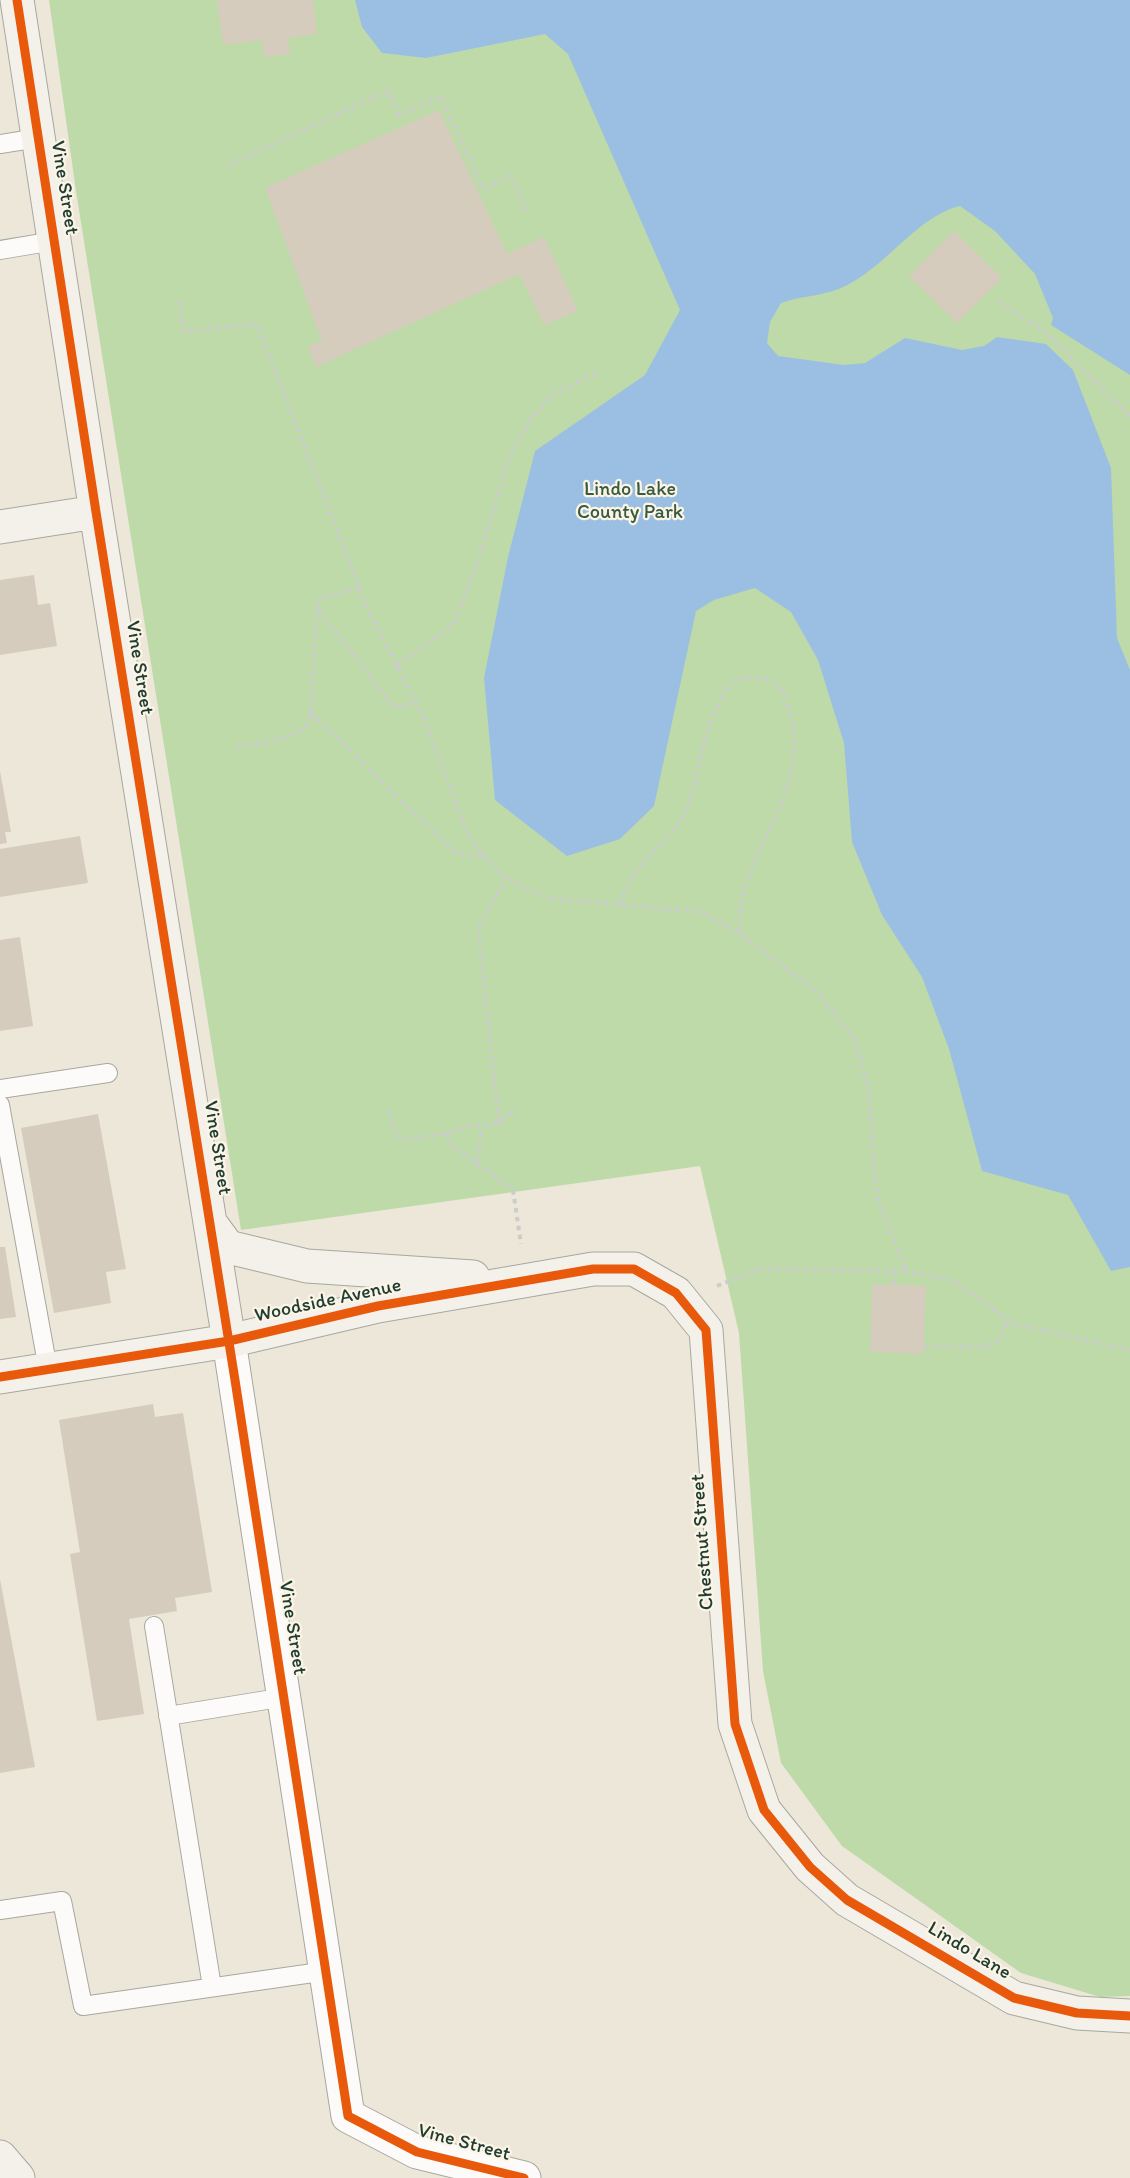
<!DOCTYPE html>
<style>
body{margin:0}
canvas{display:block;background:#ece7d9}
</style>
<canvas width="1130" height="2178"></canvas>
<script>
const ctx = document.querySelector('canvas').getContext('2d');
ctx.lineJoin = 'round';
function fillPath(path, color) { ctx.fillStyle = color; ctx.fill(path, 'evenodd'); }
function stroke(path, color, width, dash) { ctx.strokeStyle = color; ctx.lineWidth = width; ctx.lineCap = dash ? 'butt' : 'round'; ctx.setLineDash(dash || []); ctx.stroke(path); }
function label(font, color, halo, rows, align = 'center') {
  ctx.font = font + ' Itim,sans-serif'; ctx.lineWidth = 4.5; ctx.setLineDash([]); ctx.textBaseline = 'middle'; ctx.strokeStyle = halo; ctx.fillStyle = color; for (const [text, x, y, turn = 0] of rows) {
    ctx.save(); ctx.translate(x, y); ctx.rotate((+turn || 0) * Math.PI / 180); ctx.textAlign = isNaN(turn) ? turn : align; if (halo) ctx.strokeText(text, 0, 0); ctx.fillText(text, 0, 0); ctx.restore();
  }
}
fillPath(new Path2D(`
 M 49,0 L 1130,0 L 1130,1996 L 1100,1997 L 1021,1973 L 842,1846 L 781,1763 L 763,1671 L 739,1333 L 700,1166 L 241,1230 L 76,191 Z`), '#bedaa9');
fillPath(new Path2D(`
 M 355,0 L 1130,0 L 1130,375 L 1051,325 L 1053,318 L 1035,274 L 995,231 L 960,206 C 920,215 889,262 851,283 C 827,297 807,294 781,303 L 770,322 L 767,343 L 778,356 L 844,365 L 865,363 L 905,338 L 962,350 L 984,346 L 997,337 L 1046,344 L 1073,370 L 1111,468 L 1117,638 L 1130,670 L 1130,1267 L 1111,1271 L 1068,1195 L 982,1171 L 949,1049 L 922,977 L 882,915 L 852,842 L 844,743 L 818,660 L 791,612 L 755,588 L 714,600 L 696,611 L 654,806 L 620,839 L 567,856 L 495,800 L 484,678 L 508,557 L 535,451 L 645,375 L 680,310 L 568,54 L 545,34 L 426,58 L 382,53 L 362,27 Z`), '#9bbfe3');
fillPath(new Path2D(`
 M 217,0 L 313,0 L 317,34 L 288,38 L 290,54 L 264,57 L 262,40 L 223,45 Z
 M 439,110 L 507,254 L 544,237 L 578,311 L 544,325 L 519,274 L 316,367 L 308,346 L 322,341 L 265,188 Z
 M 954,231 L 1002,278 L 957,323 L 909,276 Z
 M 34,575 L 38,605 L 50,603 L 57,646 L 0,655 L 0,580 Z
 M 0,771 L 11,832 L 5,832 L 7,843 L 0,844 Z
 M 80,836 L 88,883 L 0,897 L 0,849 Z
 M 20,937 L 33,1026 L 0,1031 L 0,940 Z
 M 98,1114 L 126,1269 L 106,1272 L 111,1303 L 54,1313 L 21,1128 Z
 M 0,1247 L 5,1247 L 16,1317 L 0,1319 Z
 M 872,1284 L 926,1286 L 923,1354 L 870,1352 Z
 M 153,1404 L 155,1417 L 183,1413 L 212,1592 L 175,1598 L 177,1611 L 129,1619 L 144,1714 L 97,1721 L 70,1554 L 80,1552 L 59,1420 Z
 M 0,1579 L 35,1767 L 0,1773 Z`), '#d5ccbe');
const lane = new Path2D(`
 M 0,144 L 38,138
 M 0,250 L 54,241
 M 0,1089 L 108,1073
 M 0,1105 L 48,1369
 M 154,1626 L 212,1987
 M 168,1716 L 285,1697
 M 0,1910 L 62,1901 L 83,2006 L 327,1971`);
const street = new Path2D(`
 M 229,1341 L 348,2116 L 417,2152 L 524,2178`);
const secondary = new Path2D(`
 M 17,0 L 96,512 L 229,1341
 M 0,527 L 96,512
 M 211,1224 L 228,1247 L 307,1266 L 473,1277
 M 0,1377 L 229,1341 L 378,1306 L 593,1269 L 634,1269 L 676,1293 L 706,1330 L 735,1724 L 764,1810 L 810,1867 L 847,1900 L 1014,1998 L 1077,2013 L 1130,2016
 M 0,2157 L 18,2178`);
stroke(lane, '#a7a89f', 20);
stroke(street, '#a7a89f', 35);
stroke(secondary, '#a7a89f', 35);
stroke(new Path2D(`
 M 229,165 L 388,91 L 399,115 L 441,96 L 483,189 L 511,176 L 528,215
 M 179,301 L 184,332 L 257,324 L 366,605 L 424,719 L 469,837 L 500,874 L 528,890 L 549,898 L 702,912 L 740,934 L 817,992 L 855,1040 L 868,1086 L 877,1197 L 906,1271
 M 998,302 L 1043,330 L 1130,416
 M 360,588 L 324,597 L 318,601 L 317,608 L 393,706 L 405,706 L 414,701
 M 396,666 L 454,625 L 479,558 L 510,455 L 530,420 L 555,392 L 601,371
 M 310,712 L 456,853 L 485,857
 M 237,747 C 261,743 291,741 310,723 L 317,609
 M 618,905 C 625,893 630,880 638,869 C 651,852 669,839 680,821 C 695,797 698,770 704,743 C 708,726 717,708 724,692 C 731,674 762,674 776,684 C 784,690 785,698 788,707 C 818,793 733,854 740,933
 M 389,1110 L 395,1133 L 405,1140 L 447,1133 L 470,1125 L 482,1127 L 499,1123 L 515,1108
 M 499,1123 L 478,928 L 506,878
 M 447,1133 L 448,1142 L 513,1190 L 521,1244
 M 477,1163 L 482,1127
 M 894,1284 L 894,1271
 M 717,1286 L 760,1269 L 906,1271 L 954,1281 L 1014,1324 L 1130,1350
 M 924,1345 C 941,1346 982,1351 996,1342 C 1002,1338 1005,1327 1009,1321`), '#cbcdc9', 4, [4.5, 4.5]);
stroke(lane, '#fcfbf9', 18);
stroke(street, '#fcfbf9', 33);
stroke(secondary, '#f4f1eb', 33);
stroke(new Path2D(`
 M 17,0 L 96,512 L 235,1380 L 348,2116 L 417,2152 L 524,2178
 M 0,1377 L 229,1341 L 378,1306 L 593,1269 L 634,1269 L 676,1293 L 706,1330 L 735,1724 L 764,1810 L 810,1867 L 847,1900 L 1014,1998 L 1077,2013 L 1130,2016`), '#e8590c', 9);
label('20px', '#1f3d34', '#fcf5e5', [
 ["Vine Street",64,188,81],
 ["Vine Street",139,668,81],
 ["Vine Street",217,1148,81],
 ["Woodside Avenue",328,1301,-12],
 ["Chestnut Street",703,1542,-94],
 ["Vine Street",292,1628,81],
 ["Lindo Lane",969,1951,31],
 ["Vine Street",464,2143,15]
]);
label('20px', '#375a43', '#fcf5e5', [
 ["Lindo Lake",630,490],
 ["County Park",630,513]
]);
</script>
